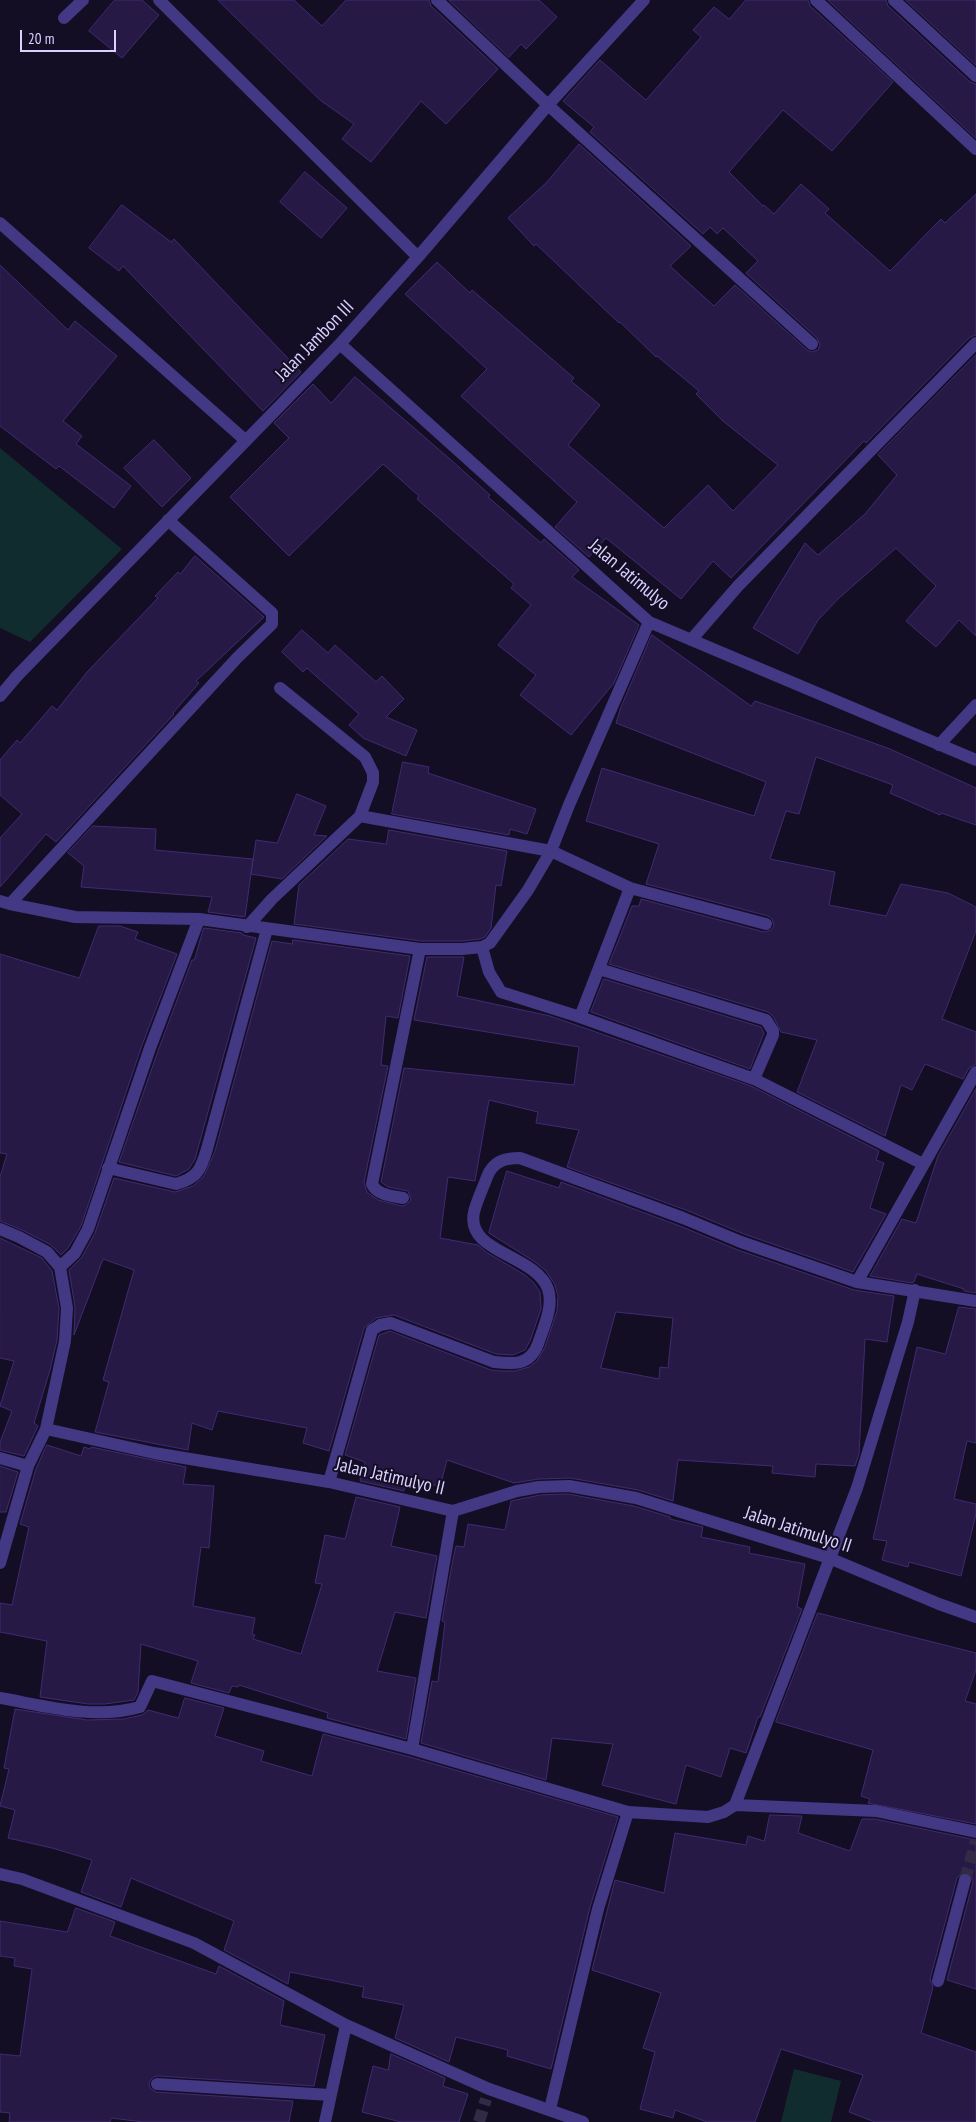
<!DOCTYPE html>
<style>
body{margin:0}
#map{position:relative;width:976px;height:2122px;overflow:hidden;background:#140e24;font-family:"PT Sans Narrow",sans-serif}
canvas{display:block}
.scale{position:absolute;left:20px;top:30px;width:96px;height:22px;box-sizing:border-box;border:2px solid #dbd1ff;border-top:0;padding-left:6px;font-size:15px;line-height:18px;white-space:nowrap;color:#dbd1ff;-webkit-text-stroke:4px #140e24;paint-order:stroke}
</style>
<div id="map">
<canvas width="976" height="2122"></canvas>
<div class="scale">20 m</div>
</div>
<script>
const ctx = document.querySelector('canvas').getContext('2d');
ctx.lineJoin = 'round';
function fillPath(path, color) { ctx.fillStyle = color; ctx.fill(path, 'evenodd'); }
function stroke(path, color, width, dash) { ctx.strokeStyle = color; ctx.lineWidth = width; ctx.lineCap = dash ? 'butt' : 'round'; ctx.setLineDash(dash || []); ctx.stroke(path); }
function label(font, color, halo, rows, align = 'center') {
  ctx.font = font + ' "PT Sans Narrow",sans-serif'; ctx.lineWidth = 4; ctx.setLineDash([]); ctx.textBaseline = 'middle'; ctx.strokeStyle = halo; ctx.fillStyle = color; for (const [text, x, y, turn = 0] of rows) {
    ctx.save(); ctx.translate(x, y); ctx.rotate((+turn || 0) * Math.PI / 180); ctx.textAlign = isNaN(turn) ? turn : align; if (halo) ctx.strokeText(text, 0, 0); ctx.fillText(text, 0, 0); ctx.restore();
  }
}
fillPath(new Path2D(`
 M 0,448 L 122,549 L 30,642 L 0,628 Z
 M 794,2069 L 841,2081 L 831,2122 L 781,2122 Z`), '#112c2e');
const building = new Path2D(`
 M 115,0 L 142,0 L 159,15 L 122,58 L 89,31 Z
 M 218,0 L 294,0 L 322,26 L 346,0 L 429,0 L 431,6 L 498,69 L 446,124 L 421,101 L 371,162 L 342,139 L 354,124 L 320,100 Z
 M 449,0 L 539,0 L 557,17 L 526,49 L 521,44 L 509,57 Z
 M 746,0 L 808,0 L 810,6 L 893,82 L 832,151 L 783,110 L 729,172 L 763,206 L 764,205 L 774,214 L 801,184 L 829,209 L 825,213 L 890,271 L 941,219 L 945,223 L 976,194 L 976,335 L 970,337 L 866,443 L 864,441 L 731,578 L 713,561 L 681,599 L 606,538 L 589,557 L 555,527 L 577,502 L 461,396 L 487,369 L 405,294 L 437,262 L 470,293 L 472,290 L 574,378 L 571,381 L 600,405 L 568,445 L 664,528 L 708,485 L 733,511 L 778,465 L 723,421 L 696,394 L 699,391 L 657,356 L 656,357 L 620,322 L 619,323 L 536,244 L 534,246 L 508,218 L 547,182 L 579,144 L 691,246 L 670,266 L 714,306 L 735,285 L 807,350 L 811,352 L 818,350 L 820,345 L 817,338 L 746,273 L 758,261 L 723,228 L 717,234 L 710,227 L 703,234 L 590,132 L 594,127 L 563,101 L 600,60 L 646,100 L 701,37 L 693,30 L 714,7 L 729,19 Z
 M 828,0 L 886,0 L 888,6 L 970,82 L 976,84 L 976,138 Z
 M 906,0 L 976,0 L 976,65 Z
 M 305,172 L 347,208 L 321,238 L 280,202 Z
 M 122,205 L 171,242 L 174,239 L 301,372 L 263,411 L 123,266 L 119,271 L 89,248 Z
 M 0,265 L 68,330 L 75,321 L 117,356 L 63,421 L 82,436 L 76,444 L 131,486 L 114,508 L 59,466 L 56,469 L 0,426 Z
 M 976,355 L 976,636 L 959,620 L 936,647 L 906,621 L 936,586 L 896,548 L 839,598 L 818,620 L 798,654 L 753,628 L 805,543 L 818,555 L 865,514 L 897,475 L 878,455 Z
 M 355,377 L 451,460 L 490,495 L 488,497 L 541,543 L 544,539 L 579,570 L 572,577 L 639,625 L 614,683 L 571,735 L 520,695 L 536,675 L 498,645 L 531,605 L 511,588 L 514,584 L 417,499 L 419,496 L 383,464 L 289,556 L 230,497 L 289,438 L 274,423 L 313,384 L 331,403 Z
 M 154,440 L 191,478 L 162,507 L 124,468 Z
 M 195,556 L 264,617 L 196,681 L 199,683 L 173,713 L 174,714 L 56,842 L 46,834 L 0,887 L 0,838 L 22,814 L 0,795 L 0,760 L 17,740 L 20,743 L 52,706 L 57,710 L 88,671 L 158,598 L 155,596 L 178,572 L 180,574 Z
 M 302,630 L 328,653 L 335,645 L 376,682 L 382,676 L 404,699 L 386,717 L 417,730 L 406,756 L 363,738 L 349,725 L 359,714 L 307,668 L 303,672 L 282,652 Z
 M 652,635 L 751,706 L 755,701 L 843,732 L 890,749 L 976,788 L 976,825 L 941,813 L 940,815 L 890,793 L 893,785 L 816,757 L 799,814 L 786,811 L 770,859 L 835,872 L 829,905 L 886,916 L 901,884 L 948,893 L 976,907 L 976,931 L 942,1019 L 976,1032 L 976,1064 L 969,1068 L 963,1079 L 925,1064 L 912,1090 L 901,1085 L 885,1136 L 797,1092 L 817,1040 L 781,1032 L 773,1016 L 768,1012 L 609,964 L 632,906 L 639,906 L 641,899 L 764,932 L 771,930 L 774,926 L 772,919 L 768,916 L 646,884 L 659,844 L 586,821 L 602,768 L 754,816 L 766,782 L 616,723 L 621,707 Z
 M 403,762 L 429,767 L 428,773 L 536,809 L 527,834 L 510,829 L 509,835 L 392,814 Z
 M 297,794 L 326,806 L 314,835 L 327,836 L 282,879 L 251,874 L 256,840 L 277,843 Z
 M 93,826 L 156,829 L 155,850 L 253,859 L 245,917 L 208,912 L 212,897 L 81,887 L 84,866 L 68,853 Z
 M 389,830 L 507,851 L 501,886 L 496,885 L 491,928 L 485,937 L 480,939 L 462,941 L 421,941 L 294,924 L 299,885 L 348,839 L 386,844 Z
 M 99,926 L 120,926 L 138,932 L 135,939 L 177,954 L 142,1045 L 81,1226 L 68,1248 L 61,1255 L 51,1245 L 22,1230 L 0,1221 L 0,1177 L 7,1154 L 0,1153 L 0,954 L 79,978 Z
 M 204,928 L 242,933 L 243,935 L 256,938 L 195,1159 L 189,1169 L 176,1176 L 119,1162 L 158,1051 L 192,960 L 194,960 Z
 M 293,940 L 410,956 L 398,1018 L 386,1016 L 381,1065 L 388,1066 L 364,1182 L 367,1192 L 378,1200 L 402,1206 L 406,1205 L 411,1200 L 408,1191 L 388,1187 L 381,1182 L 404,1068 L 574,1085 L 579,1047 L 414,1020 L 427,957 L 464,957 L 457,996 L 550,1016 L 751,1086 L 879,1151 L 876,1160 L 884,1163 L 870,1208 L 886,1214 L 853,1272 L 744,1234 L 686,1210 L 567,1167 L 579,1130 L 536,1123 L 538,1112 L 489,1100 L 475,1181 L 448,1177 L 440,1238 L 478,1245 L 486,1252 L 525,1275 L 534,1283 L 540,1292 L 541,1309 L 530,1341 L 525,1350 L 513,1355 L 496,1354 L 394,1315 L 376,1318 L 364,1328 L 329,1451 L 303,1443 L 307,1428 L 218,1411 L 212,1430 L 192,1423 L 188,1450 L 95,1432 L 109,1382 L 103,1380 L 134,1270 L 103,1259 L 74,1335 L 75,1307 L 69,1270 L 82,1257 L 95,1233 L 114,1178 L 175,1192 L 193,1186 L 204,1176 L 215,1151 L 272,941 L 292,944 Z
 M 604,979 L 761,1027 L 764,1033 L 750,1069 L 591,1012 Z
 M 976,1089 L 976,1293 L 964,1291 L 964,1289 L 917,1274 L 914,1282 L 912,1283 L 870,1276 L 902,1219 L 916,1223 L 938,1156 Z
 M 507,1171 L 559,1188 L 561,1182 L 680,1226 L 738,1250 L 854,1290 L 894,1296 L 887,1342 L 865,1339 L 859,1454 L 855,1466 L 816,1464 L 815,1477 L 772,1473 L 773,1466 L 678,1460 L 673,1501 L 638,1490 L 570,1478 L 539,1479 L 514,1483 L 447,1460 L 440,1487 L 407,1477 L 404,1491 L 360,1481 L 365,1462 L 345,1455 L 379,1335 L 390,1331 L 491,1370 L 500,1371 L 515,1371 L 529,1367 L 537,1361 L 545,1347 L 557,1311 L 558,1296 L 555,1285 L 546,1271 L 535,1262 L 489,1233 ZM 616,1312 L 673,1318 L 668,1368 L 660,1367 L 659,1379 L 601,1368 Z
 M 0,1238 L 42,1258 L 52,1271 L 59,1308 L 57,1340 L 50,1370 L 34,1423 L 38,1426 L 24,1456 L 0,1450 L 0,1442 L 12,1411 L 0,1406 L 14,1361 L 0,1358 Z
 M 959,1307 L 976,1309 L 976,1443 L 967,1441 L 954,1499 L 976,1504 L 976,1514 L 961,1576 L 909,1562 L 908,1567 L 882,1560 L 887,1541 L 873,1539 L 917,1347 L 945,1354 Z
 M 47,1445 L 81,1456 L 84,1447 L 90,1449 L 91,1447 L 186,1467 L 183,1484 L 214,1486 L 209,1548 L 201,1547 L 193,1606 L 255,1618 L 252,1634 L 255,1635 L 253,1639 L 301,1654 L 322,1584 L 315,1583 L 325,1535 L 345,1539 L 356,1497 L 400,1507 L 391,1546 L 437,1556 L 426,1618 L 395,1612 L 377,1671 L 416,1678 L 406,1739 L 327,1718 L 328,1713 L 239,1685 L 238,1687 L 232,1686 L 229,1693 L 191,1683 L 198,1661 L 141,1644 L 138,1692 L 134,1700 L 105,1704 L 88,1704 L 40,1697 L 47,1641 L 0,1632 L 0,1603 L 12,1605 L 29,1527 L 20,1524 L 36,1469 Z
 M 0,1466 L 18,1472 L 6,1512 L 0,1512 Z
 M 568,1494 L 634,1506 L 670,1517 L 670,1519 L 703,1527 L 701,1537 L 750,1547 L 749,1553 L 805,1564 L 797,1607 L 802,1609 L 760,1717 L 758,1717 L 746,1753 L 730,1748 L 721,1777 L 686,1765 L 676,1804 L 602,1785 L 613,1744 L 552,1738 L 546,1780 L 421,1743 L 432,1681 L 438,1682 L 445,1622 L 442,1621 L 453,1559 L 456,1546 L 464,1547 L 468,1524 L 505,1530 L 511,1501 L 540,1495 Z
 M 818,1613 L 976,1653 L 976,1670 L 965,1701 L 976,1704 L 976,1824 L 868,1803 L 870,1799 L 861,1796 L 873,1750 L 776,1722 Z
 M 185,1698 L 224,1708 L 215,1736 L 264,1751 L 261,1761 L 312,1776 L 323,1734 L 410,1757 L 618,1817 L 590,1907 L 551,2069 L 507,2056 L 508,2050 L 456,2037 L 449,2062 L 395,2038 L 404,2005 L 362,1997 L 364,1987 L 290,1972 L 288,1984 L 224,1950 L 234,1921 L 131,1878 L 121,1907 L 81,1892 L 92,1860 L 52,1848 L 8,1838 L 15,1810 L 0,1806 L 9,1769 L 4,1768 L 15,1709 L 87,1720 L 124,1719 L 142,1715 L 148,1710 L 178,1718 Z
 M 770,1815 L 802,1816 L 798,1833 L 850,1851 L 862,1819 L 875,1819 L 976,1840 L 976,1989 L 947,1980 L 973,1882 L 971,1875 L 963,1872 L 957,1878 L 930,1979 L 933,1987 L 921,2033 L 976,2052 L 976,2122 L 875,2122 L 849,2112 L 863,2075 L 781,2049 L 755,2122 L 707,2122 L 675,2110 L 673,2118 L 640,2109 L 655,2052 L 643,2048 L 661,1993 L 592,1970 L 615,1880 L 664,1893 L 675,1833 L 746,1845 L 748,1836 L 764,1841 Z
 M 76,1908 L 115,1922 L 110,1936 L 216,1974 L 219,1966 L 284,2001 L 280,2025 L 325,2035 L 314,2086 L 158,2076 L 153,2077 L 149,2083 L 150,2088 L 156,2092 L 293,2101 L 289,2122 L 144,2122 L 111,2118 L 110,2122 L 9,2122 L 10,2113 L 0,2112 L 0,2054 L 20,2056 L 32,1969 L 14,1966 L 15,1958 L 0,1956 L 0,1921 L 67,1932 Z
 M 391,2054 L 445,2078 L 443,2086 L 468,2094 L 459,2122 L 401,2122 L 362,2112 L 373,2066 L 388,2070 Z`);
fillPath(building, '#271945');
stroke(building, '#402b72', 1);
stroke(new Path2D(`
 M 965,1880 L 976,1841
 M 479,2122 L 486,2099`), '#322b45', 12, [12, 6]);
stroke(new Path2D(`
 M 159,0 L 418,257
 M 437,0 L 548,105 L 812,344
 M 816,0 L 976,149
 M 894,0 L 976,76
 M 64,18 L 83,0
 M 0,223 L 245,440
 M 340,344 L 649,622 L 976,760
 M 691,640 L 738,586 L 976,343
 M 0,696 L 17,676 L 340,344 L 418,257 L 548,105 L 644,0
 M 939,745 L 976,705
 M 360,816 L 551,851 L 630,888 L 766,924
 M 0,901 L 10,904 L 237,658 L 272,624 L 272,613 L 168,520
 M 10,904 L 75,917 L 199,919 L 420,949 L 462,949 L 482,947 L 490,943 L 528,890 L 551,851 L 569,805 L 649,622
 M 247,927 L 272,899 L 360,816 L 373,782 L 373,773 L 365,757 L 280,688
 M 482,947 L 489,972 L 501,992 L 580,1017 L 754,1079 L 923,1164
 M 599,969 L 766,1020 L 773,1031 L 773,1035 L 754,1079
 M 580,1017 L 630,888
 M 108,1168 L 176,1184 C 198,1178 201,1169 207,1149 L 267,929
 M 403,1198 C 392,1196 377,1195 372,1184 L 420,949
 M 0,1229 L 19,1237 L 47,1252 L 60,1267 L 67,1308 L 65,1341 L 46,1429 L 28,1466 L 0,1563
 M 60,1267 L 75,1253 L 88,1229 L 150,1048 L 199,919
 M 857,1282 L 976,1072
 M 46,1429 L 154,1453 L 329,1482 L 453,1511 L 517,1491 L 539,1487 L 569,1486 L 636,1498 L 829,1558 L 939,1604 L 976,1617
 M 0,1458 L 28,1466
 M 329,1482 L 372,1330 L 380,1325 L 391,1323 L 494,1362 C 513,1364 530,1366 538,1344 C 543,1328 554,1307 548,1289 C 535,1254 465,1253 474,1212 C 477,1200 483,1188 487,1177 C 493,1161 505,1158 520,1158 L 683,1218 L 741,1242 L 857,1282 L 976,1301
 M 0,1698 C 46,1706 94,1720 140,1707 L 152,1681 L 412,1749 L 628,1812 L 708,1817 L 724,1812 L 735,1805 L 857,1488 L 908,1322 L 915,1290
 M 412,1749 L 453,1511
 M 735,1805 L 876,1811 L 976,1832
 M 0,1874 L 22,1879 L 194,1943 L 346,2025 L 489,2089 L 583,2122
 M 938,1981 L 965,1880
 M 157,2084 L 330,2095
 M 550,2109 L 598,1909 L 628,1812
 M 325,2122 L 346,2025`), '#433884', 12);
label('19px', '#dbd1ff', '#140e24', [
 ["Jalan Jambon III",315,341,-46],
 ["Jalan Jatimulyo",629,575,40],
 ["Jalan Jatimulyo II",390,1477,13],
 ["Jalan Jatimulyo II",798,1530,18]
]);
</script>
